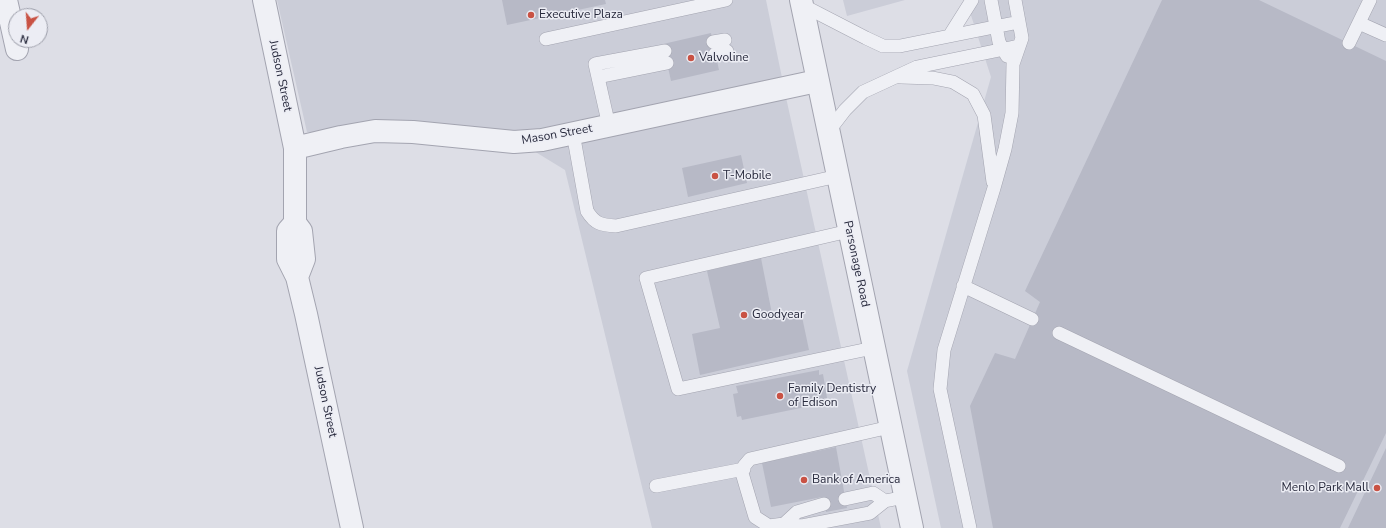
<!DOCTYPE html>
<style>
body{margin:0}
#map{position:relative;width:1386px;height:528px;overflow:hidden;background:#dddee6;font-family:"Nunito Sans",sans-serif}
canvas{display:block}
.north{position:absolute;left:8px;top:8px;width:40px;height:40px;box-sizing:border-box;background:#ecedf4;border:1px solid #9d9faa;border-radius:50%;rotate:197deg;font-size:11px;font-weight:700;line-height:16px;text-align:center;color:#27293c}
.north::after{content:'';display:block;margin:auto;width:14px;height:18px;background:#c95244;clip-path:polygon(50% 0,100% 100%,50% 72%,0 100%)}
</style>
<div id="map">
<canvas width="1386" height="528"></canvas>
<div class="north">N</div>
</div>
<script>
const ctx = document.querySelector('canvas').getContext('2d');
ctx.lineJoin = 'round';
function fillPath(path, color) { ctx.fillStyle = color; ctx.fill(path, 'evenodd'); }
function stroke(path, color, width, dash) { ctx.strokeStyle = color; ctx.lineWidth = width; ctx.lineCap = dash ? 'butt' : 'round'; ctx.setLineDash(dash || []); ctx.stroke(path); }
function label(font, color, halo, rows, align = 'center') {
  ctx.font = font + ' "Nunito Sans",sans-serif'; ctx.lineWidth = 3; ctx.setLineDash([]); ctx.textBaseline = 'middle'; ctx.strokeStyle = halo; ctx.fillStyle = color; for (const [text, x, y, turn = 0] of rows) {
    ctx.save(); ctx.translate(x, y); ctx.rotate((+turn || 0) * Math.PI / 180); ctx.textAlign = isNaN(turn) ? turn : align; if (halo) ctx.strokeText(text, 0, 0); ctx.fillText(text, 0, 0); ctx.restore();
  }
}
fillPath(new Path2D(`
 M 277,0 L 766,0 L 787,102 L 881,528 L 652,528 L 565,170 L 511,137 L 307,132 Z
 M 843,0 L 905,0 L 847,16 Z
 M 966,0 L 1386,0 L 1386,528 L 941,528 L 907,371 L 991,77 Z`), '#cbcdd8');
fillPath(new Path2D(`
 M 502,0 L 605,0 L 606,4 L 507,25 Z
 M 1162,0 L 1259,0 L 1386,61 L 1386,433 L 1340,528 L 993,528 L 970,406 L 995,353 L 1015,359 L 1040,302 L 1025,291 Z
 M 711,33 L 719,70 L 671,81 L 663,44 Z
 M 741,155 L 747,183 L 688,197 L 682,168 Z
 M 761,258 L 773,319 L 801,312 L 809,350 L 700,375 L 692,334 L 720,328 L 707,271 Z
 M 819,370 L 819,375 L 823,374 L 827,398 L 824,398 L 825,403 L 742,420 L 741,416 L 737,417 L 733,394 L 738,393 L 736,386 Z
 M 836,447 L 847,508 L 826,512 L 822,497 L 771,507 L 762,463 Z
 M 1386,448 L 1386,528 L 1348,528 Z`), '#b7b9c6');
const service = new Path2D(`
 M 991,0 L 999,42 L 1007,56
 M 802,5 L 866,38 L 883,46 L 900,46 L 1019,22
 M 1359,23 L 1386,35
 M 950,35 L 972,0
 M 546,39 L 726,0
 M 713,42 L 725,40
 M 1349,43 L 1370,0
 M 715,54 L 727,51
 M 598,77 L 667,63
 M 901,77 L 933,78 L 953,82 L 973,94 L 984,115 L 993,182
 M 609,126 L 595,64 L 665,51
 M 828,132 L 845,110 L 863,92 L 917,67 L 1019,46
 M 573,133 L 587,211 C 595,224 601,225 616,226 L 838,176
 M 849,231 L 646,278 L 678,389 L 873,348
 M 963,286 L 1032,319
 M 1059,333 L 1339,466
 M 890,427 L 750,459 L 744,466 L 742,473 L 755,517 L 769,526 L 784,524 L 802,526 L 870,513 L 885,501 L 905,497
 M 656,486 L 744,469
 M 845,499 L 873,493 L 885,501
 M 784,524 L 797,512 L 824,504
 M 970,528 L 940,389 L 944,350 L 994,188 L 1005,149 L 1012,113 L 1013,64 L 1022,38 L 1015,0`);
const minor = new Path2D(`
 M 6,0 L 17,49
 M 264,0 L 295,148 L 295,223 L 301,231 L 304,259 L 297,277
 M 295,148 L 341,137 L 375,131 L 413,132 L 514,142 L 542,140 L 817,81
 M 295,223 L 288,231 L 288,259 L 297,277 L 306,314 L 352,528`);
const tertiary = new Path2D(`
 M 801,0 L 912,528`);
stroke(service, '#a3a4b0', 14);
stroke(minor, '#a3a4b0', 24);
stroke(tertiary, '#a3a4b0', 24);
stroke(service, '#eff0f5', 13);
stroke(minor, '#eff0f5', 22);
stroke(tertiary, '#eff0f5', 22);
for (const [x, y, r, color] of [
 [531,15,4,"#c95244"],
 [691,58,4,"#c95244"],
 [715,176,4,"#c95244"],
 [744,315,4,"#c95244"],
 [780,396,4,"#c95244"],
 [804,480,4,"#c95244"],
 [1377,488,4,"#c95244"]
]) { const dot = new Path2D(); dot.arc(x, y, r, 0, 2 * Math.PI); ctx.fillStyle = color; ctx.fill(dot); stroke(dot, '#ecedf4', 1.5); }
label('12px', '#27293c', '#ecedf4', [
 ["Executive Plaza",539,15],
 ["Valvoline",699,58],
 ["T-Mobile",723,176],
 ["Goodyear",752,315],
 ["Family Dentistry",788,389],
 ["of Edison",788,403],
 ["Bank of America",812,480],
 ["Menlo Park Mall",1369,488,"right"]
], 'left');
label('12px', '#27293c', '#ecedf4', [
 ["Judson Street",280,76,78],
 ["Mason Street",557,135,-10],
 ["Parsonage Road",856,264,78],
 ["Judson Street",325,402,78]
]);
</script>
